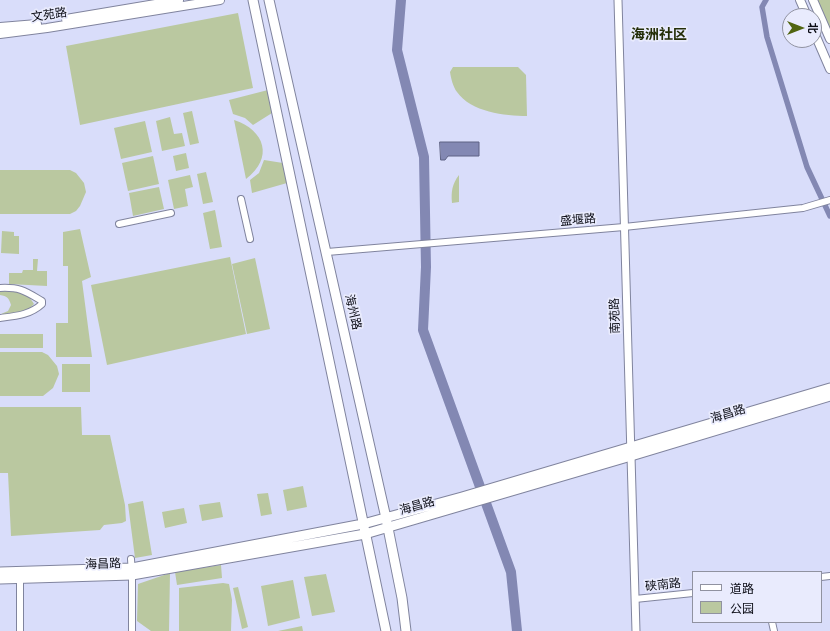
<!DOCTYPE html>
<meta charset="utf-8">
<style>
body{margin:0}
#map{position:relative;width:830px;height:631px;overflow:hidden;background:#d9ddfa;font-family:"Crimson Pro","Noto Sans SC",serif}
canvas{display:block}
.legend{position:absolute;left:692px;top:571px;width:130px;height:52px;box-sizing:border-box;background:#e9ebfd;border:1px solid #9092a0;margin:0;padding:5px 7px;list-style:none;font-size:12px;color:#0b0c15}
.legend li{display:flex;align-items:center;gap:8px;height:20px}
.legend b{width:20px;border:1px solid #9092a0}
.north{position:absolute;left:782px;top:8px;width:40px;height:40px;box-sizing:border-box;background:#e9ebfd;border:1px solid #9092a0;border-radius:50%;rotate:90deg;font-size:11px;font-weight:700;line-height:16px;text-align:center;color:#0b0c15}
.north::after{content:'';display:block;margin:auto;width:14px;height:18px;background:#516511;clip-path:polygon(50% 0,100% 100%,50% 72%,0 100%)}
</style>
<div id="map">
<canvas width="830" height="631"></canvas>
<ul class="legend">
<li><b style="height:5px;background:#fff"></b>道路</li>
<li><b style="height:11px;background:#bac8a0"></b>公园</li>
</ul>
<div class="north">北</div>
</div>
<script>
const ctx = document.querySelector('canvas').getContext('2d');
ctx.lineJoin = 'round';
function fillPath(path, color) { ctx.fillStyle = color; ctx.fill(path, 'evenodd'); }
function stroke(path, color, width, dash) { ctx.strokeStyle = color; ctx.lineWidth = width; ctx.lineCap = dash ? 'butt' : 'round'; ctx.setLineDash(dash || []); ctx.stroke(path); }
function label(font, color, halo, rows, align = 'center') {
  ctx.font = font + ' "Crimson Pro","Noto Sans SC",serif'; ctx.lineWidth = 3.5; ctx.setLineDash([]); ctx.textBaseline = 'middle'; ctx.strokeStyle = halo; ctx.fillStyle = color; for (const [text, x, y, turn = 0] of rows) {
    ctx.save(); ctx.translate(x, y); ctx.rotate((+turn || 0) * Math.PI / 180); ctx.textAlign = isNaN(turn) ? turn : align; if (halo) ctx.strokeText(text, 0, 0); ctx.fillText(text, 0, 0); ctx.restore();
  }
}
fillPath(new Path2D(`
 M 816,0 L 830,0 L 830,38 Z
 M 238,13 L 253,88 L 80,125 L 66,46 Z
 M 453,67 L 518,67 L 526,75 L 527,116 C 505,116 471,112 457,92 C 453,87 451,78 450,72 Z
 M 268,90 L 272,113 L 253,125 L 245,118 L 233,114 L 229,100 Z
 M 192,111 L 199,143 L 190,145 L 183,113 Z
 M 170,117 L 174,134 L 182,133 L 185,146 L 162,151 L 156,121 Z
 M 234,120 C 265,130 274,158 246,179 Z
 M 145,121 L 152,152 L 121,159 L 114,128 Z
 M 186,153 L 189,168 L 176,171 L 173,156 Z
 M 153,156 L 159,184 L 128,191 L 122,163 Z
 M 264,160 L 283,163 L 287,183 L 252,193 L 250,180 L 259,173 Z
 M 0,170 L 70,170 L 76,173 L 84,183 L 86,192 L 80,206 L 76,211 L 70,214 L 0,214 Z
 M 206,172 L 213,202 L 203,204 L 197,174 Z
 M 190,175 L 193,187 L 185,189 L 188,206 L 174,209 L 168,180 Z
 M 459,175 L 459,202 L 452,203 C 451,192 452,184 459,175 Z
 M 159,187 L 164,209 L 133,216 L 129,193 Z
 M 215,210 L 222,247 L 210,249 L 203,213 Z
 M 80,229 L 91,277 L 82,281 L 92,357 L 56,357 L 56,323 L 68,323 L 68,266 L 63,266 L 63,232 Z
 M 2,231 L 14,232 L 14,236 L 19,236 L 19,254 L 1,253 Z
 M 230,257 L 246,334 L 107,365 L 91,285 Z
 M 255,258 L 270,329 L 247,334 L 232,264 Z
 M 33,259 L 38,259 L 37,271 L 47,271 L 47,286 L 9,284 L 9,273 L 22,273 L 23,270 L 33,270 Z
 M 0,289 C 16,289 25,289 34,304 C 26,314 13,315 1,318 L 1,314 L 8,311 L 11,305 C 9,298 7,296 0,295 Z
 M 0,334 L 43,334 L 43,348 L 0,348 Z
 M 0,352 L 42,352 L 48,355 L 57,366 L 59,374 L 53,388 L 43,396 L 0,396 Z
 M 62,364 L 90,364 L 90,392 L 62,392 Z
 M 0,407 L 81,407 L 82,435 L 110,435 L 125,505 L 126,521 L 122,523 L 104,525 L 100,530 L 11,536 L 8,473 L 0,473 Z
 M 303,486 L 307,507 L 287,511 L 283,490 Z
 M 268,493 L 272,514 L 261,516 L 257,494 Z
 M 143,501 L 152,555 L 135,558 L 128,504 Z
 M 220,502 L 223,517 L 202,521 L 199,505 Z
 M 184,508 L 187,523 L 165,528 L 162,512 Z
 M 221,565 L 222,578 L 177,585 L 175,572 Z
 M 170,573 L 169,631 L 151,631 L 137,621 L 138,584 Z
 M 326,574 L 335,612 L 312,616 L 304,577 Z
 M 293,580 L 300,618 L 268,626 L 261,586 Z
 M 223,583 L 229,584 L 232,600 L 231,631 L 179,631 L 179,588 Z
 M 238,587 L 248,627 L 242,629 L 233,588 Z
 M 302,626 L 303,631 L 278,631 Z`), '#bac8a0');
const water = new Path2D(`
 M 440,142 L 479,142 L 479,156 L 448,156 L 445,160 L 441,160 Z`);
fillPath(water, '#8388b3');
stroke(water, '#5f6384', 1);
stroke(new Path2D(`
 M 766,0 L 762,7 L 767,37 L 807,167 L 830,216`), '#8388b3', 5.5);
stroke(new Path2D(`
 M 401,0 L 397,50 L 424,157 L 426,267 L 423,330 L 511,572 L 517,631`), '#8388b3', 10);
const minor = new Path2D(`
 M 241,199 L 250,239
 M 119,224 L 171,213
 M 327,252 L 624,227 L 803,208 L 830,200
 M 0,288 C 20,287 25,291 42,301 L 42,304 C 30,315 16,316 0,318
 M 131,559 L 132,575 L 132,631
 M 821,577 L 830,576
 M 635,599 L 693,593
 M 772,622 L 774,631
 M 20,631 L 20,575`);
const tertiary = new Path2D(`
 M 618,0 L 636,631`);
const secondary = new Path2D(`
 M 800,0 L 807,16
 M 813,0 L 830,39
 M 66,19 L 179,0
 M 0,27 L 37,24
 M 814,32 L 830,69
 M 0,34 L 47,28 L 220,0`);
const primary = new Path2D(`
 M 253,0 L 386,631
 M 269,0 L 386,518 L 402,598 L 406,631
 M 0,572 L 132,568 L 363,524 L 462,497 L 830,388
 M 0,579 L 132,575 L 365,534 L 631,456 L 830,396`);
stroke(minor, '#80849e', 8);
stroke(tertiary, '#80849e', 9);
stroke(secondary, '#80849e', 10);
stroke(primary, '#80849e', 11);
stroke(minor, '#fff', 6);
stroke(tertiary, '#fff', 7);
stroke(secondary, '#fff', 8);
stroke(primary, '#fff', 9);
label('12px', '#0b0c15', '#e9ebfd', [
 ["文苑路",49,15,-8],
 ["盛堰路",578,220,-5],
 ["海州路",353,312,77],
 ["南苑路",615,316,-92],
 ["海昌路",728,414,-17],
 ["海昌路",417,506,-16],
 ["海昌路",103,564,-2],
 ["硖南路",663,585,-6]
]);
label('bold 14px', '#242e08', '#e9ebfd', [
 ["海洲社区",659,35]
]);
</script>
